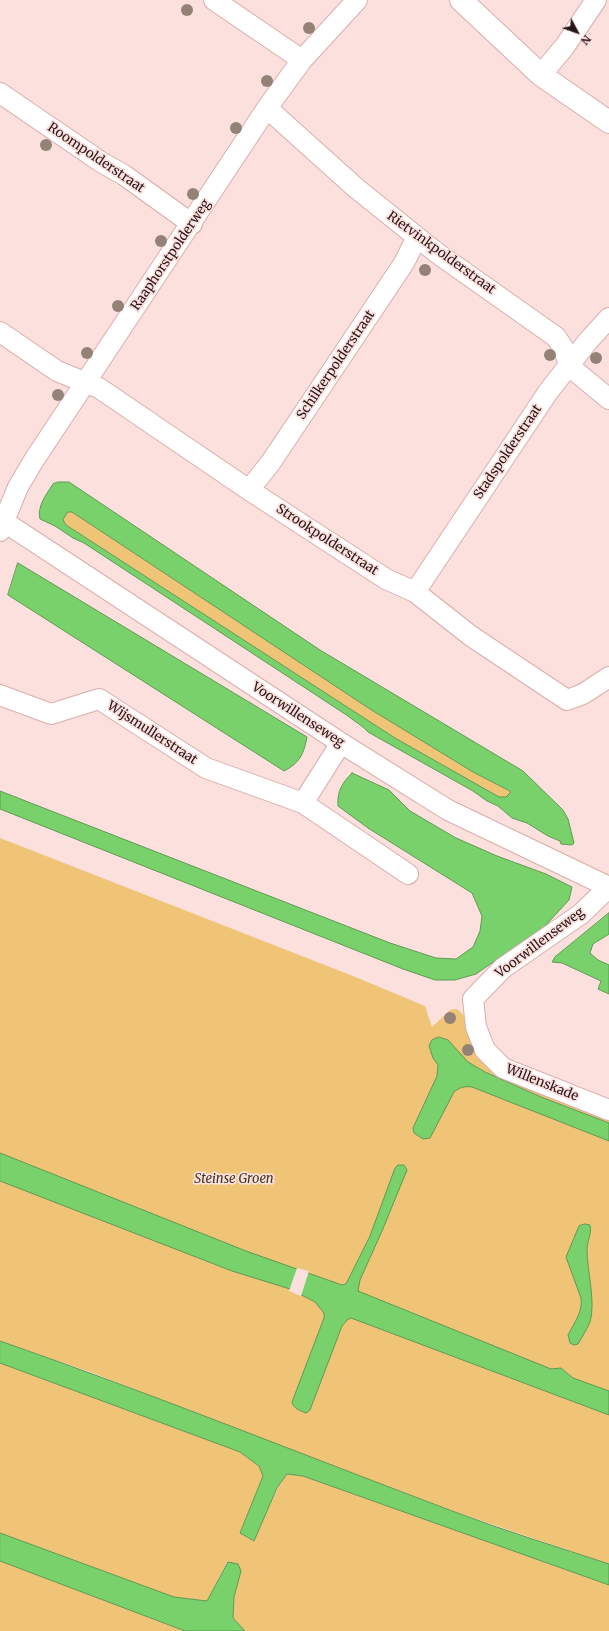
<!DOCTYPE html>
<style>
body{margin:0}
#map{position:relative;width:609px;height:1631px;overflow:hidden;background:#fce0de;font-family:Merriweather,serif}
canvas{display:block}
.north{position:absolute;left:557px;top:12px;width:40px;height:40px;-webkit-text-stroke:3px #fce0de;paint-order:stroke;rotate:131deg;font-size:11px;font-weight:700;line-height:16px;text-align:center;color:#271716}
.north::after{content:'';display:block;margin:auto;width:14px;height:18px;background:#271716;clip-path:polygon(50% 0,100% 100%,50% 72%,0 100%)}
</style>
<div id="map">
<canvas width="609" height="1631"></canvas>
<div class="north">N</div>
</div>
<script>
const ctx = document.querySelector('canvas').getContext('2d');
ctx.lineJoin = 'round';
function fillPath(path, color) { ctx.fillStyle = color; ctx.fill(path, 'evenodd'); }
function stroke(path, color, width, dash) { ctx.strokeStyle = color; ctx.lineWidth = width; ctx.lineCap = dash ? 'butt' : 'round'; ctx.setLineDash(dash || []); ctx.stroke(path); }
function label(font, color, halo, rows, align = 'center') {
  ctx.font = font + ' Merriweather,serif'; ctx.lineWidth = 3.5; ctx.setLineDash([]); ctx.textBaseline = 'middle'; ctx.strokeStyle = halo; ctx.fillStyle = color; for (const [text, x, y, turn = 0] of rows) {
    ctx.save(); ctx.translate(x, y); ctx.rotate((+turn || 0) * Math.PI / 180); ctx.textAlign = isNaN(turn) ? turn : align; if (halo) ctx.strokeText(text, 0, 0); ctx.fillText(text, 0, 0); ctx.restore();
  }
}
fillPath(new Path2D(`
 M 68,512 L 72,512 L 370,709 L 473,772 L 508,790 L 511,792 L 506,797 L 499,797 L 395,738 L 66,525 L 63,520 Z
 M 0,838 L 353,976 L 425,1006 L 432,1027 L 450,1010 L 457,1009 L 466,1017 L 478,1055 L 481,1061 L 495,1072 L 609,1117 L 609,1123 L 541,1097 L 485,1072 L 473,1065 L 488,1079 L 609,1126 L 609,1564 L 456,1512 L 295,1452 L 93,1373 L 0,1341 Z
 M 0,1363 L 240,1452 L 259,1466 L 263,1476 L 240,1533 L 253,1541 L 278,1488 L 287,1474 L 303,1476 L 609,1585 L 609,1631 L 245,1631 L 233,1618 L 234,1597 L 241,1571 L 227,1562 L 207,1601 L 174,1597 L 0,1533 Z
 M 0,1561 L 185,1631 L 0,1631 Z`), '#f0c476');
const water = new Path2D(`
 M 58,482 L 69,482 L 320,650 L 523,771 L 563,810 L 568,819 L 574,843 L 572,845 L 561,844 L 560,841 L 548,836 L 527,823 L 512,818 L 498,806 L 487,801 L 473,791 L 368,732 C 362,725 355,722 348,716 L 84,543 L 73,538 L 55,526 L 40,519 C 37,506 46,495 53,484 ZM 68,512 L 72,512 L 370,709 L 473,772 L 508,790 L 511,792 L 506,797 L 499,797 L 395,738 L 66,525 L 63,520 Z
 M 18,563 L 307,737 C 304,753 300,763 284,771 L 8,595 Z
 M 352,773 L 389,790 L 410,811 L 456,838 L 497,856 L 546,874 L 572,887 L 569,900 L 545,926 L 476,974 L 455,980 L 435,980 L 403,969 L 0,809 L 0,791 L 390,943 L 436,958 L 456,959 L 473,947 L 480,931 L 482,916 L 472,893 L 368,828 L 338,806 C 337,791 342,783 352,773 Z
 M 609,913 L 609,934 L 593,944 L 590,953 L 598,960 L 609,965 L 609,994 L 598,989 L 601,981 L 562,963 L 552,962 L 555,957 Z
 M 439,1037 L 448,1040 L 468,1062 L 485,1072 L 541,1097 L 609,1123 L 609,1141 L 472,1087 C 465,1086 460,1087 454,1092 L 430,1138 L 423,1139 L 414,1133 L 413,1128 L 437,1076 L 438,1065 L 433,1058 L 429,1046 L 432,1040 Z
 M 0,1153 L 246,1251 L 342,1285 L 346,1284 L 370,1236 L 395,1168 L 398,1165 L 404,1165 L 407,1170 L 382,1231 L 360,1280 L 358,1291 L 551,1369 L 561,1368 L 573,1378 L 609,1391 L 609,1415 L 351,1318 L 347,1320 L 342,1326 L 310,1410 L 306,1413 C 299,1410 294,1409 292,1402 L 324,1318 L 324,1313 L 315,1302 L 290,1289 L 232,1271 L 0,1181 Z
 M 585,1224 L 590,1225 C 592,1234 587,1241 587,1250 C 587,1271 596,1302 590,1322 C 587,1329 582,1337 578,1344 L 574,1345 L 570,1343 L 568,1335 C 574,1323 583,1312 581,1298 L 566,1257 L 579,1226 Z
 M 0,1341 C 153,1394 303,1455 455,1512 C 505,1531 558,1547 609,1564 L 609,1585 L 303,1476 L 287,1474 L 277,1488 L 254,1541 L 240,1533 L 263,1476 L 259,1466 L 240,1452 L 0,1363 Z
 M 0,1533 L 174,1597 L 207,1601 L 228,1562 L 238,1564 L 241,1571 L 234,1597 L 233,1618 L 245,1631 L 185,1631 L 0,1561 Z`);
fillPath(water, '#79d16c');
stroke(water, '#609952', 1);
fillPath(new Path2D(`
 M 297,1268 L 309,1271 L 301,1296 L 289,1291 Z`), '#fce0de');
const street = new Path2D(`
 M 214,0 L 302,60
 M 541,75 L 565,46 L 596,0
 M 0,93 L 101,162 L 124,175 L 192,224
 M 267,108 L 356,188 L 417,237 L 437,253 L 556,337 L 564,349 L 569,366 L 609,399
 M 0,332 L 57,371 L 99,388 L 249,490 L 386,579 L 415,592 L 471,636 L 567,700 L 583,694 L 609,677
 M 249,490 L 271,462 L 404,263 L 417,237
 M 0,519 L 341,743 L 448,810 L 609,887
 M 0,531 L 18,487 L 34,460 L 267,108 L 302,60 L 357,0
 M 415,592 L 548,392 L 588,341 L 609,318
 M 0,695 L 51,714 L 99,699 L 206,768 L 303,803 L 408,874
 M 303,803 L 341,743
 M 609,887 L 581,914 L 503,968 L 473,999 L 476,1027 L 485,1050 L 503,1068 L 609,1110`);
const secondary = new Path2D(`
 M 461,0 L 541,75 L 609,122`);
stroke(street, '#daadab', 22);
stroke(secondary, '#daadab', 24);
stroke(street, '#fff', 20);
stroke(secondary, '#fff', 22);
ctx.fillStyle = '#958276';
for (const [x, y] of [
 [187,10],
 [309,28],
 [267,81],
 [236,128],
 [46,145],
 [193,194],
 [161,241],
 [425,270],
 [118,306],
 [87,353],
 [550,355],
 [596,358],
 [58,395],
 [450,1018],
 [468,1050]
]) { ctx.beginPath(); ctx.arc(x, y, 6, 0, 2 * Math.PI); ctx.fill(); }
label('13px', '#271716', '#fce0de', [
 ["Roompolderstraat",96,158,34],
 ["Rietvinkpolderstraat",441,253,36],
 ["Raaphorstpolderweg",171,255,-56],
 ["Schilkerpolderstraat",336,365,-56],
 ["Stadspolderstraat",508,452,-56],
 ["Strookpolderstraat",327,540,33],
 ["Voorwillenseweg",298,715,33],
 ["Wijsmullerstraat",152,733,33],
 ["Voorwillenseweg",540,943,-37],
 ["Willenskade",542,1083,22]
]);
label('italic 13px', '#413520', '#fce0de', [
 ["Steinse Groen",234,1179]
]);
</script>
